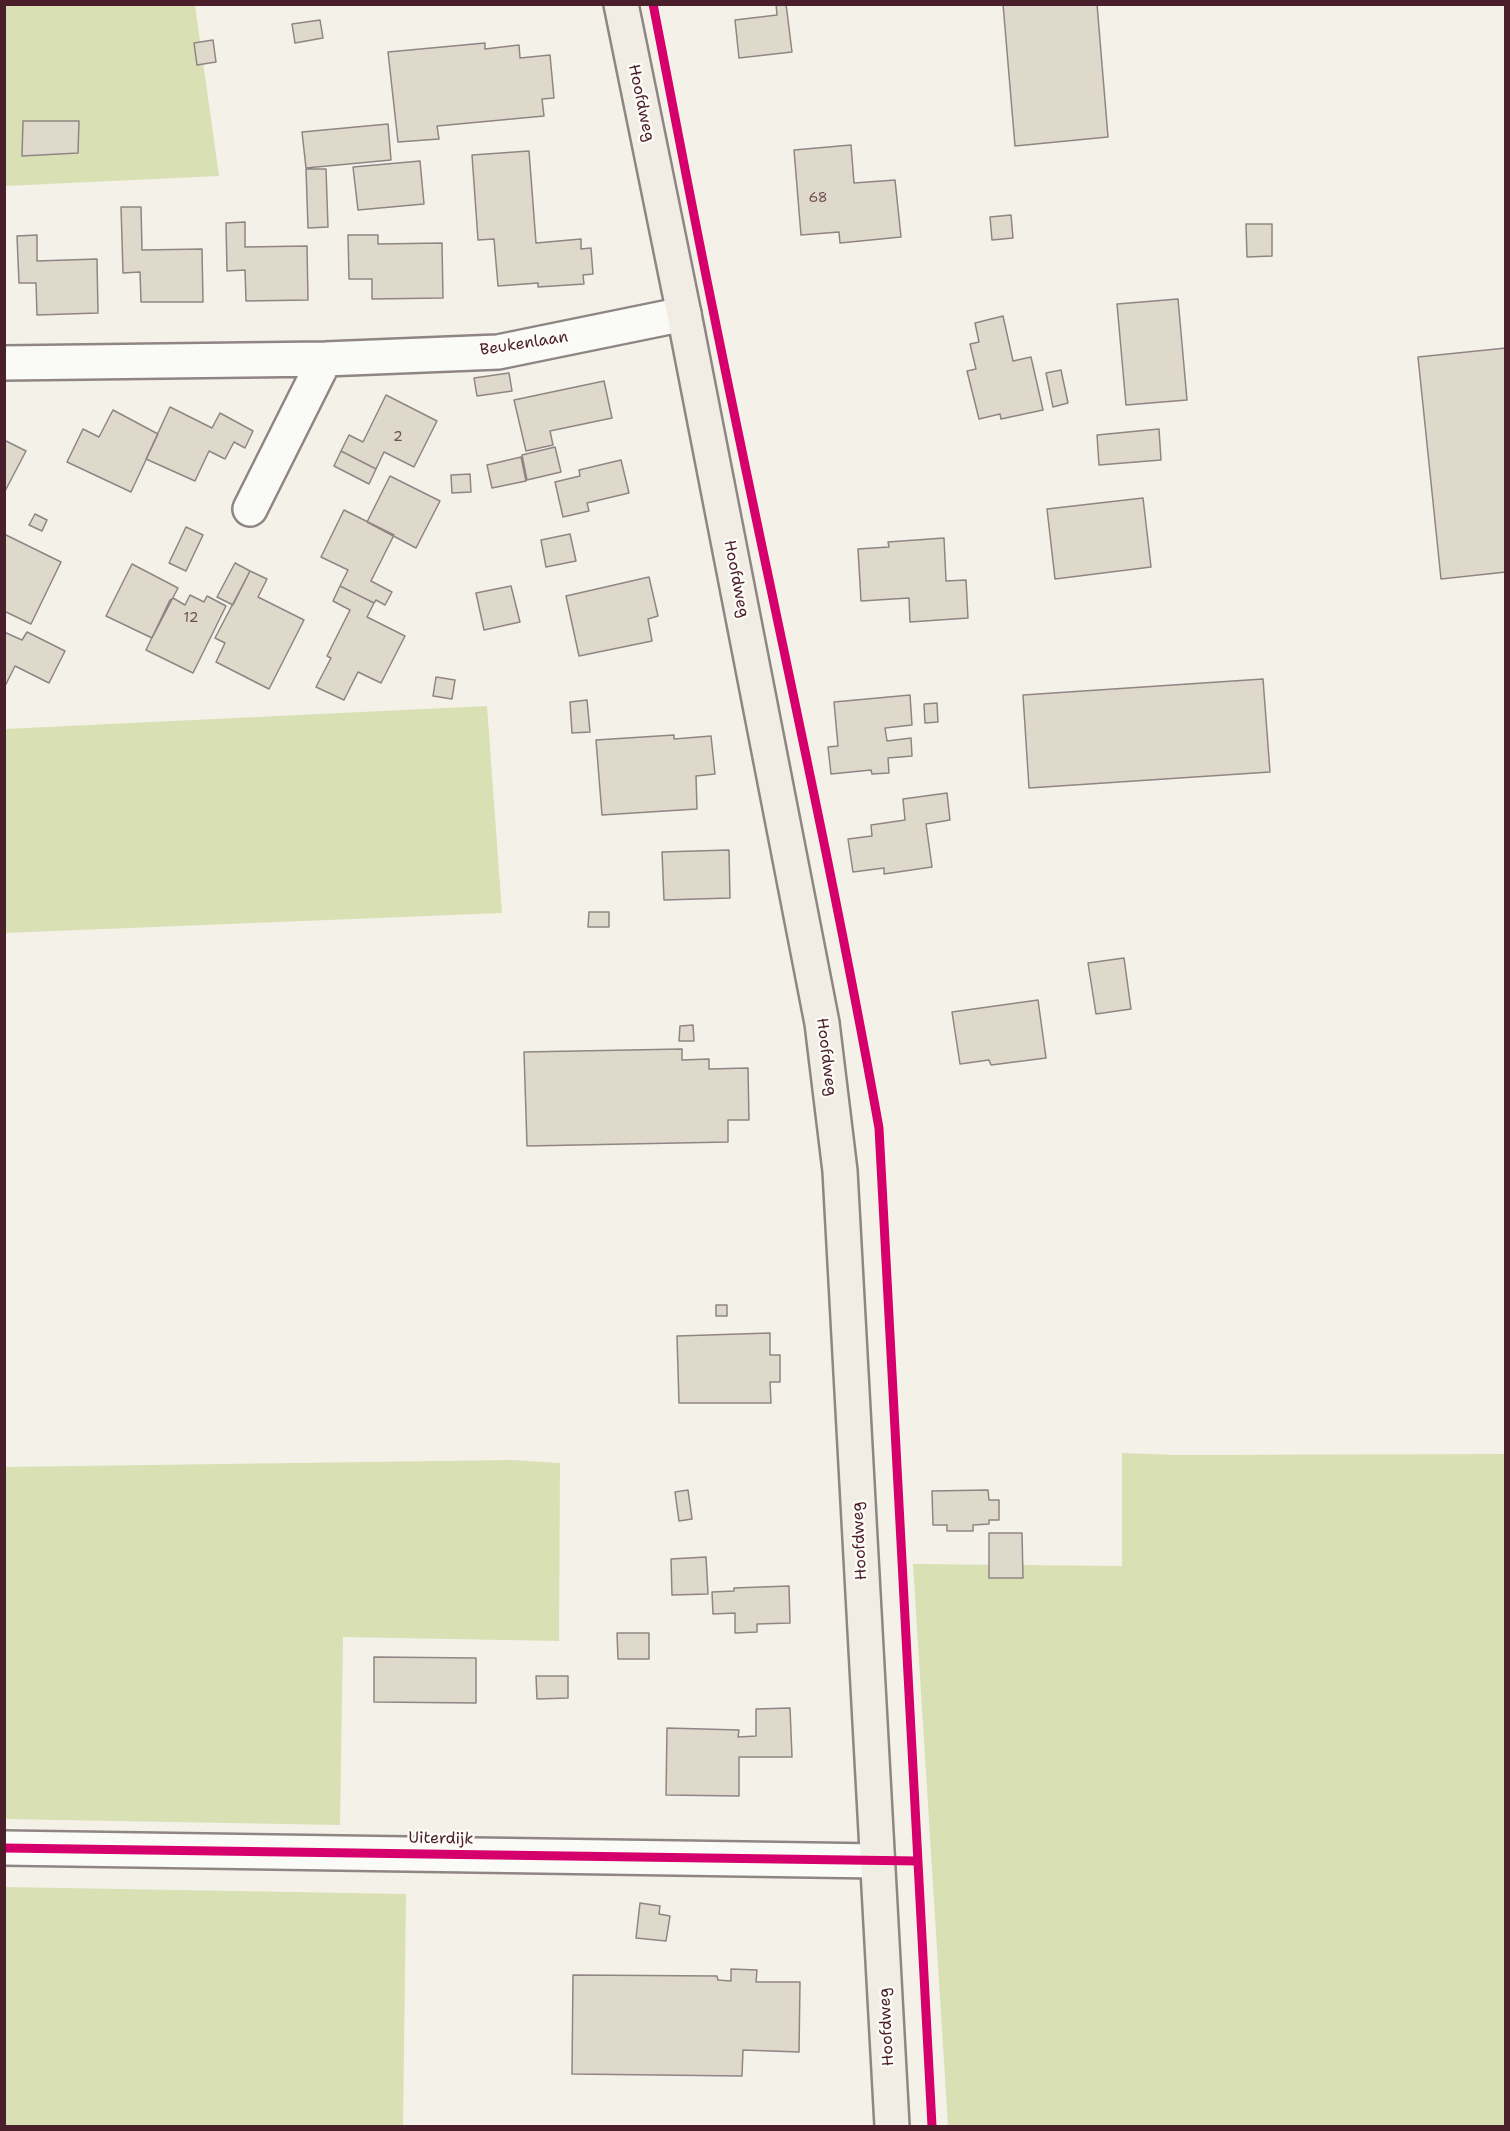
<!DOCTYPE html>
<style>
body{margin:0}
#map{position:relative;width:1510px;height:2131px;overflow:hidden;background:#f4f1e9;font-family:"Shantell Sans",sans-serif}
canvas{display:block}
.frame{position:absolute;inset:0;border:6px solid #4a1f2b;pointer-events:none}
</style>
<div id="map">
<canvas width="1510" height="2131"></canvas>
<div class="frame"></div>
</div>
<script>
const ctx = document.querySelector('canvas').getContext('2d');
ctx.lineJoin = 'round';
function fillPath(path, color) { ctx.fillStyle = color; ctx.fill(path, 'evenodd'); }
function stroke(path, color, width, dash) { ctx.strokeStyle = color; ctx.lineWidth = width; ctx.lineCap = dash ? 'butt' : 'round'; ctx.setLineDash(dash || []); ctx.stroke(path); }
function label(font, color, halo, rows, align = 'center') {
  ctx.font = font + ' "Shantell Sans",sans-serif'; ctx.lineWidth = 4.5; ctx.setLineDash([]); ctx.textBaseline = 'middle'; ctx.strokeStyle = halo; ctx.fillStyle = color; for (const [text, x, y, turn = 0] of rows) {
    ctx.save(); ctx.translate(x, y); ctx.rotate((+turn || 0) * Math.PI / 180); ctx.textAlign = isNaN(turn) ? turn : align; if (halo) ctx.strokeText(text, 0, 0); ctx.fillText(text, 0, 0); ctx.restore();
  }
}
fillPath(new Path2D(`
 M 4,5 L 195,5 L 219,176 L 5,186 Z
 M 487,706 L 502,913 L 5,933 L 5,729 Z
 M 1122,1453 L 1177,1455 L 1505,1454 L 1505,2126 L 948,2126 L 913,1564 L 1122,1566 Z
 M 512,1460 L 560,1463 L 559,1641 L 343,1637 L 340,1825 L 5,1819 L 5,1467 Z
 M 5,1887 L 406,1894 L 403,2126 L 5,2126 Z`), '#d9e0b4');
const building = new Path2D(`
 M 776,4 L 786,4 L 792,52 L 739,58 L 735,20 L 777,15 Z
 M 1003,4 L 1097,4 L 1108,137 L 1015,146 Z
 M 320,20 L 323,38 L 295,43 L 292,24 Z
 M 213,40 L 216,62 L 197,65 L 194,43 Z
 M 485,43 L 485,49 L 519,45 L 520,58 L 550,55 L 554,98 L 542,99 L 544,116 L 437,126 L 439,139 L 398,142 L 388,52 Z
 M 23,121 L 79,121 L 78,153 L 22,156 Z
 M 388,124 L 391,160 L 306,168 L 302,132 Z
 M 851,145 L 854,183 L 895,180 L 901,237 L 840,243 L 839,232 L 801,235 L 794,150 Z
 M 529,151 L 536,243 L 581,239 L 581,249 L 591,248 L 593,274 L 583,275 L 584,284 L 538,287 L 538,283 L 498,286 L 494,239 L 478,240 L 472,155 Z
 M 420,161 L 424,204 L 358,210 L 353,167 Z
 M 306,169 L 326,169 L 328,227 L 308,228 Z
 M 121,207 L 141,207 L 142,250 L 202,249 L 203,302 L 141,302 L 140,272 L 123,273 Z
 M 1011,215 L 1013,238 L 992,240 L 990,217 Z
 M 245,222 L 245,247 L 307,246 L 308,300 L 246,301 L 245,270 L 227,271 L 226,223 Z
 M 1246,224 L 1272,224 L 1272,256 L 1247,257 Z
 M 37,235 L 37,261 L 97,259 L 98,313 L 37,315 L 36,283 L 19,283 L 17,236 Z
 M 348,235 L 378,235 L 378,244 L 442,243 L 443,298 L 372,299 L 372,279 L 349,279 Z
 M 1178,299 L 1187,400 L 1126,405 L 1117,304 Z
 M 1003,316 L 1013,361 L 1031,357 L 1043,410 L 1001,419 L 1000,414 L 979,419 L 967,371 L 976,369 L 970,344 L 979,342 L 975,323 Z
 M 1506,348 L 1506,572 L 1441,579 L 1418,357 Z
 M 1061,370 L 1068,403 L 1053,407 L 1046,373 Z
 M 509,373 L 512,391 L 477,396 L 474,378 Z
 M 604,381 L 612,418 L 550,431 L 553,445 L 526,451 L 514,400 Z
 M 386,395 L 437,421 L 414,467 L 384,452 L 376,469 L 341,451 L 349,435 L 363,442 Z
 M 170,407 L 212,428 L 220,413 L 253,431 L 245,448 L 234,442 L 225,459 L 209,451 L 195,481 L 146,459 Z
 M 113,410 L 158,434 L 131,492 L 67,462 L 83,429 L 99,437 Z
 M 1159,429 L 1161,460 L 1099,465 L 1097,435 Z
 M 4,440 L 26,451 L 4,493 Z
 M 555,447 L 561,472 L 527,480 L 522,455 Z
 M 341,451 L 376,469 L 369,484 L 334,466 Z
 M 521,457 L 526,481 L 492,488 L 487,465 Z
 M 621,460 L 629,493 L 587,503 L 589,511 L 563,517 L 555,482 L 580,476 L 579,470 Z
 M 470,474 L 471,492 L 452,493 L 451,475 Z
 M 390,476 L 440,501 L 416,548 L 367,522 Z
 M 1143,498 L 1151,567 L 1055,579 L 1047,509 Z
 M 344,510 L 394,535 L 371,581 L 392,592 L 385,605 L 376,600 L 374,603 L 340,586 L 348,570 L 321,557 Z
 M 35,514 L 47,520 L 42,531 L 29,525 Z
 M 186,527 L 203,535 L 186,571 L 169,563 Z
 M 4,534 L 61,562 L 31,624 L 6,612 L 4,613 Z
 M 570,534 L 576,561 L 546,567 L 541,540 Z
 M 944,538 L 946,581 L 966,580 L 968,618 L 910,622 L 909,598 L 861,601 L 858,549 L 889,547 L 888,542 Z
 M 235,563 L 250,571 L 233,605 L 217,597 Z
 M 132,564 L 178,588 L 152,638 L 106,616 Z
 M 250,571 L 267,579 L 258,597 L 304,620 L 269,689 L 216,662 L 225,643 L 215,638 Z
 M 649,577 L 658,616 L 648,619 L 652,641 L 579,656 L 566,596 Z
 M 340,586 L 374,603 L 367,617 L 405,636 L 381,683 L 358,672 L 344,700 L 316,687 L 331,658 L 327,656 L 350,610 L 333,601 Z
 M 511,586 L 520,622 L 484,630 L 476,593 Z
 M 190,595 L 204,602 L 207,596 L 226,606 L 193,673 L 146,650 L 170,600 L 173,598 L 185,605 Z
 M 4,632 L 22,640 L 27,632 L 65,651 L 49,683 L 15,666 L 4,688 Z
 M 436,677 L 455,680 L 452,699 L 433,696 Z
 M 1263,679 L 1270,772 L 1029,788 L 1023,695 Z
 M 910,695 L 912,725 L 885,728 L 887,741 L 911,738 L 912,756 L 888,758 L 889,773 L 872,774 L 871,770 L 831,774 L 828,747 L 838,746 L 834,702 Z
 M 587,700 L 590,732 L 572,733 L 570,702 Z
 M 937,703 L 938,722 L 925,723 L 924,704 Z
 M 674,735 L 674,739 L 711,736 L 715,774 L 696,776 L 697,809 L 602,815 L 596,740 Z
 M 947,793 L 950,820 L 926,824 L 932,867 L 884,874 L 884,868 L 853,872 L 848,839 L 872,836 L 871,825 L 905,820 L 903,799 Z
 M 729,850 L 730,898 L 664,900 L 662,852 Z
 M 589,912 L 609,912 L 609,927 L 588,927 Z
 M 1124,958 L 1131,1009 L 1096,1014 L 1088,963 Z
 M 1038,1000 L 1046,1058 L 991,1065 L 989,1060 L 960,1064 L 952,1012 Z
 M 693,1025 L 694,1041 L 679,1041 L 680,1026 Z
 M 682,1049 L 682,1060 L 709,1059 L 709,1069 L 748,1068 L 749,1120 L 728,1120 L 728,1142 L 527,1146 L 524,1052 Z
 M 716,1305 L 727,1305 L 727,1316 L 716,1316 Z
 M 770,1333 L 770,1355 L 780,1355 L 780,1382 L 770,1382 L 771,1403 L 679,1403 L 677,1336 Z
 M 688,1490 L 692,1519 L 679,1521 L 675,1492 Z
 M 988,1490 L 989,1500 L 999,1500 L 999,1520 L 989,1520 L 989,1524 L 973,1525 L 973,1531 L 947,1531 L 947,1525 L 933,1525 L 932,1491 Z
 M 989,1533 L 1022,1533 L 1023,1578 L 989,1578 Z
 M 706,1557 L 708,1594 L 672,1595 L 671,1559 Z
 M 789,1586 L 790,1623 L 757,1624 L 757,1632 L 735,1633 L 735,1613 L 713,1614 L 712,1592 L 734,1591 L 734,1588 Z
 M 617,1633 L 649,1633 L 649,1659 L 618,1659 Z
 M 374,1657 L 476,1658 L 476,1703 L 374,1702 Z
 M 536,1676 L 568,1676 L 568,1698 L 537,1699 Z
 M 790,1708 L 792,1757 L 739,1757 L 739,1796 L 666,1795 L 667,1728 L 739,1730 L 738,1737 L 756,1736 L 756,1709 Z
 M 640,1903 L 660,1906 L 659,1914 L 670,1916 L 666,1941 L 636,1938 Z
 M 731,1969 L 757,1970 L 756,1982 L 800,1982 L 799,2052 L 743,2050 L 742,2076 L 572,2074 L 573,1975 L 717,1976 L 718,1980 L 731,1981 Z`);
fillPath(building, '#dfd9cb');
stroke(building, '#8f8584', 1.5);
const minor = new Path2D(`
 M 4,363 L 325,359 L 498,352 L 684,314
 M 250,509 L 325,359
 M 4,1848 L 878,1861`);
const major = new Path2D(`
 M 621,4 L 684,314 L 822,1023 L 840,1171 L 892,2126`);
stroke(minor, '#8f8584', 38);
stroke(major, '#8f8584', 38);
stroke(minor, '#fafaf7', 33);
stroke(major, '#f1ede5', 33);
stroke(new Path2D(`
 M 653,4 C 673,106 692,208 713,310 C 768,583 830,854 879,1128 L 932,2126
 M 4,1848 L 918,1861`), '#d6006c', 9);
label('14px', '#6f4e53', null, [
 ["68",818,198],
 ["2",398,437],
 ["12",191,618]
]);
label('16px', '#4a1f2b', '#fdfcf7', [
 ["Hoofdweg",641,103,78],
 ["Beukenlaan",524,344,-9],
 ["Hoofdweg",736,579,79],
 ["Hoofdweg",826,1057,83],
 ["Hoofdweg",860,1541,-93],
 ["Uiterdijk",441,1839,1],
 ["Hoofdweg",887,2027,-93]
]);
</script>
